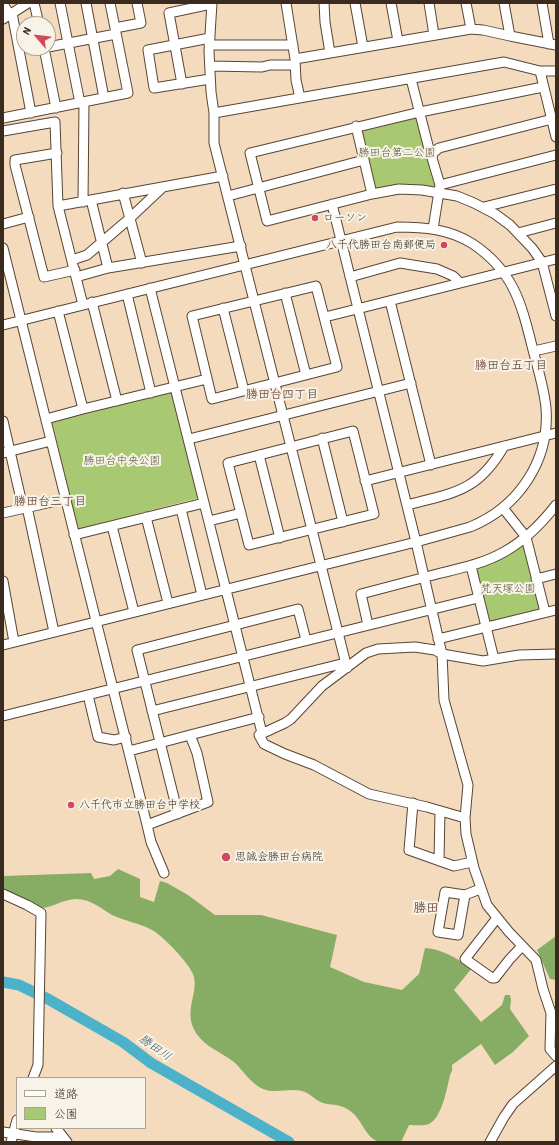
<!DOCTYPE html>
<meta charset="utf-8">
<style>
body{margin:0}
#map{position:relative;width:559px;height:1145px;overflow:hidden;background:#f4dbbe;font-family:"Patrick Hand","Klee One",sans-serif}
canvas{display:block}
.frame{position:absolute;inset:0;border:4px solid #3b2a1e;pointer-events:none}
.legend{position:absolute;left:16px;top:1077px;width:130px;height:52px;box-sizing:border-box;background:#f7f3e8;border:1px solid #aca397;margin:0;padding:5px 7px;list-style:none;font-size:12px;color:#3b2a1e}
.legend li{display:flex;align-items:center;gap:8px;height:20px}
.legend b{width:20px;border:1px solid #aca397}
.north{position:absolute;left:16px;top:16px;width:40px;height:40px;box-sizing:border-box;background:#f7f3e8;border:1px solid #aca397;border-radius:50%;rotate:298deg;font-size:11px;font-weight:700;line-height:16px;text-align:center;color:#3b2a1e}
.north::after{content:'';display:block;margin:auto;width:14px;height:18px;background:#d1495b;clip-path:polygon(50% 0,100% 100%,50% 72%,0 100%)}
</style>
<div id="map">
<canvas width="559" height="1145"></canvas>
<div class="frame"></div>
<ul class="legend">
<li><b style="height:5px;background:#fff"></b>道路</li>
<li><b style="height:11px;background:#a8c971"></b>公園</li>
</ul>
<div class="north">N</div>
</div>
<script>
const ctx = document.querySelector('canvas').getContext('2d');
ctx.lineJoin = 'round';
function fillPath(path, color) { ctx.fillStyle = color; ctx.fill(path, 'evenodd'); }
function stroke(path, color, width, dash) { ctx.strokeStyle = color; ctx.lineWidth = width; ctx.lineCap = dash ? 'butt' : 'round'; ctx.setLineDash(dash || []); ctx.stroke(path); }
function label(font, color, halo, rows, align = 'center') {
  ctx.font = font + ' "Patrick Hand","Klee One",sans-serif'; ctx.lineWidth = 4; ctx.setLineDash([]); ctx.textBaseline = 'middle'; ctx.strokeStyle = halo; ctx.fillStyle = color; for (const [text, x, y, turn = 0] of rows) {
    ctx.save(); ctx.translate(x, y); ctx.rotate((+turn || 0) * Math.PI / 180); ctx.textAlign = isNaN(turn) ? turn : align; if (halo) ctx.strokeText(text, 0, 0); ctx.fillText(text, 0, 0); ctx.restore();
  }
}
fillPath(new Path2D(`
 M 417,115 L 438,184 L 436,190 L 374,192 L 359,128 Z
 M 173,391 L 198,498 L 78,529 L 52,422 Z
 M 525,540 L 542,611 L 487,624 L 473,566 Z`), '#a8c971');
fillPath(new Path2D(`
 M 118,869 L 140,879 L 140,897 L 154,902 L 160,881 L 167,883 L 188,895 L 215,915 L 261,915 L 337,935 L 330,967 L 364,982 L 402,990 L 419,974 L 425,948 C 443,949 457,959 472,968 L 454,990 L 481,1022 L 502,1005 L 505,995 L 510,995 L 511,1000 L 510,1009 L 529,1036 L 513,1052 L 495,1065 L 481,1044 L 452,1065 L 452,1071 L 450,1075 C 447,1088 442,1118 429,1124 C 424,1126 415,1125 409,1125 L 401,1142 C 393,1142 383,1143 377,1141 C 362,1135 362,1112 340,1106 C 335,1104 328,1105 323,1103 C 315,1100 310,1093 302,1091 C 289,1088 276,1094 263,1089 C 251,1084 243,1070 234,1062 C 221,1052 205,1047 196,1033 C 182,1010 200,993 193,974 C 188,962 163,936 152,930 C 139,923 125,921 112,915 C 100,908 91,899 76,899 C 63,899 51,909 38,908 L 3,892 L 3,876 L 91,873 L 94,879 L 110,876 Z
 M 556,936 L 556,980 L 550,979 L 537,950 Z`), '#86ad63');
stroke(new Path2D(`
 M 3,982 L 19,985 L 48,999 L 123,1042 L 151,1063 L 289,1142`), '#4bb2ca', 11);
const minor = new Path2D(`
 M 34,3 L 39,24
 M 60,3 L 80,103
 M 86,3 L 104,98
 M 212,3 L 209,51 L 211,92 L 214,113 L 214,143 L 347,668
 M 286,3 L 295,59 L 296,80 L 300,98
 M 324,3 L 325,22 L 330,53
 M 355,3 L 363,47
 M 391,3 L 398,41
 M 429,3 L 434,35
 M 466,3 L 471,29
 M 504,3 L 510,36
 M 542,3 L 549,44
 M 3,4 L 10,15
 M 12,13 L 31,113
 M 3,19 L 28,3
 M 115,28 L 141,23 L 137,3
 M 209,45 L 293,45
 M 48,47 L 116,34
 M 44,48 L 56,108
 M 295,59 L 471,29 L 483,30 L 510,36 L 556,45
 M 210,66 L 262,67 L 270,65 L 295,65
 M 540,71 L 556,137
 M 210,79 L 154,88 L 148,50 L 210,38
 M 411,79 L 429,149 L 433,153 L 432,158 L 440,185 L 433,229
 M 182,84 L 169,13 L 211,4
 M 543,87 L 420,112 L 250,153 L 267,221 L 372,194 L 399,189 L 422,190 L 457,196 L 474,203 L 495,214 L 510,225 L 532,248 L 542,262 L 556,316
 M 214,113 L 504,62 L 540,71 L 556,71
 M 3,118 L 128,93 L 110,3
 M 356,126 L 372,194
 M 3,131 L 55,122 L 58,206 L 83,305
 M 57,153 L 15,160 L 15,165 L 44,277 L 75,270
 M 433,153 L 439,148 L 556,118
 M 440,185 L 556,155
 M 123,193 L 142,263
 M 228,196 L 364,160
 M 91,200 L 108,268
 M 83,202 L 84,102
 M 332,204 L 416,542 L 442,654 L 444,700 L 468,785 L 465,818 L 466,834 L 474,868 L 487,905 L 509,932 L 536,960 L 543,989 L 551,1013 L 550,1049 L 556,1056
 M 58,206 L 223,176
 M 484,207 L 556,189
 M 3,224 L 29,217
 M 518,233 L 556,223
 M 3,248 L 147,825 L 208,802 L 197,753 L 190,735 L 259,717
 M 72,260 L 87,255 L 129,219 L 163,187
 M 76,277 L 108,268 L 241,246
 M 350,277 L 400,263 L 437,269 L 453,276 L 460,283
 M 316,286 L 337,367 L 212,399 L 192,316 Z
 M 150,288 L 262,733
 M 285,293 L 306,375
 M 127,294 L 151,393
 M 390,301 L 431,465
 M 92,302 L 117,401
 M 223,308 L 244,391
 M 58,311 L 83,409
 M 325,317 L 556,259
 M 3,325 L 397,227 C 424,227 450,229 473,244 C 513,271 521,302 532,346 C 537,366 544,387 546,408 C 550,460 519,507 470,527 L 416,542 L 3,645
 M 534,351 L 556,346
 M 46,419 L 83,409 L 207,379
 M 3,421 L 23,508
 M 353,431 L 374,514 L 249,545 L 228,463 Z
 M 322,438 L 343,522
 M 189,439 L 411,383
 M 3,453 L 51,441
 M 259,455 L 280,538
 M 365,481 L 556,433
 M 407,505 C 453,493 478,492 504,446
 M 27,507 L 54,632
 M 503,508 L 526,537 L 545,612
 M 181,509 L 202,595
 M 3,513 L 65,499
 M 146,517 L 168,603
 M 209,521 L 241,513
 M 112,526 L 134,612
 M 74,535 L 204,503
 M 471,566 L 494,659
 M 536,579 L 556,574
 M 3,581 L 14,642
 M 368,625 L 361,594 C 387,587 414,580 441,573 C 462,568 485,563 504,552 C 524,541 542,523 556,505
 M 438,639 L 556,610
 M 88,695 L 98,737 L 114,740 L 126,737
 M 152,711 L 345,663
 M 3,716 L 478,598
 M 129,751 L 190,735
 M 413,803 L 409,850 L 454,866 L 472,862
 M 178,814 L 137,650 L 298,609 L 306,640
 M 465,818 L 427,807 L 369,794 L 314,765 L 285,754 L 264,744 L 259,735 L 285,723 L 291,719 L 322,686 L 366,653 L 378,649 L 415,647 L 435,650 L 442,654 L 483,661 L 519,655 L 556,654
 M 147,825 L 151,842 L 164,873
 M 439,861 L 440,811
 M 3,894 L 27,905 L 41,913 L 38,1065 L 33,1078
 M 465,895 L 458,935 L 438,932 L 445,892 L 465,895 L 480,889
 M 497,918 L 465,959 L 492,978 L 495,978 L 509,960 L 522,946
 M 56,1128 L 67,1142
 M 3,1132 L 36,1137 L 62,1137
 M 11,1142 L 17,1120
 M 490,1142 L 504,1117 L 513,1104 L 556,1066`);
stroke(minor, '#574536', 11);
stroke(minor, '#fff', 9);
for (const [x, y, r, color] of [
 [315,218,4,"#d1495b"],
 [444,245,4,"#d1495b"],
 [71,805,4,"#d1495b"],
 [226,857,5,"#d1495b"]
]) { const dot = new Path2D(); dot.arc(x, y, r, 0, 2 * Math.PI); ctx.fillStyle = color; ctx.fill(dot); stroke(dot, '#f7f3e8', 1.5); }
label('11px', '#565233', '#f7f3e8', [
 ["勝田台第二公園",397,153],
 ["勝田台中央公園",122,461],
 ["梵天塚公園",508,589]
]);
label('11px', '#3b2a1e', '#f7f3e8', [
 ["ローソン",323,218],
 ["八千代勝田台南郵便局",436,245,"right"],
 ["八千代市立勝田台中学校",79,805],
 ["思誠会勝田台病院",235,857]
], 'left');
label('bold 12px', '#745040', '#f7f3e8', [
 ["勝田台五丁目",511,366],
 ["勝田台四丁目",282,395],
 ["勝田台三丁目",50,502]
]);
label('italic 12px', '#415a5a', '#f7f3e8', [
 ["勝田川",155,1048,35]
]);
label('bold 13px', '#745040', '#f7f3e8', [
 ["勝田",426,909]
]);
</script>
